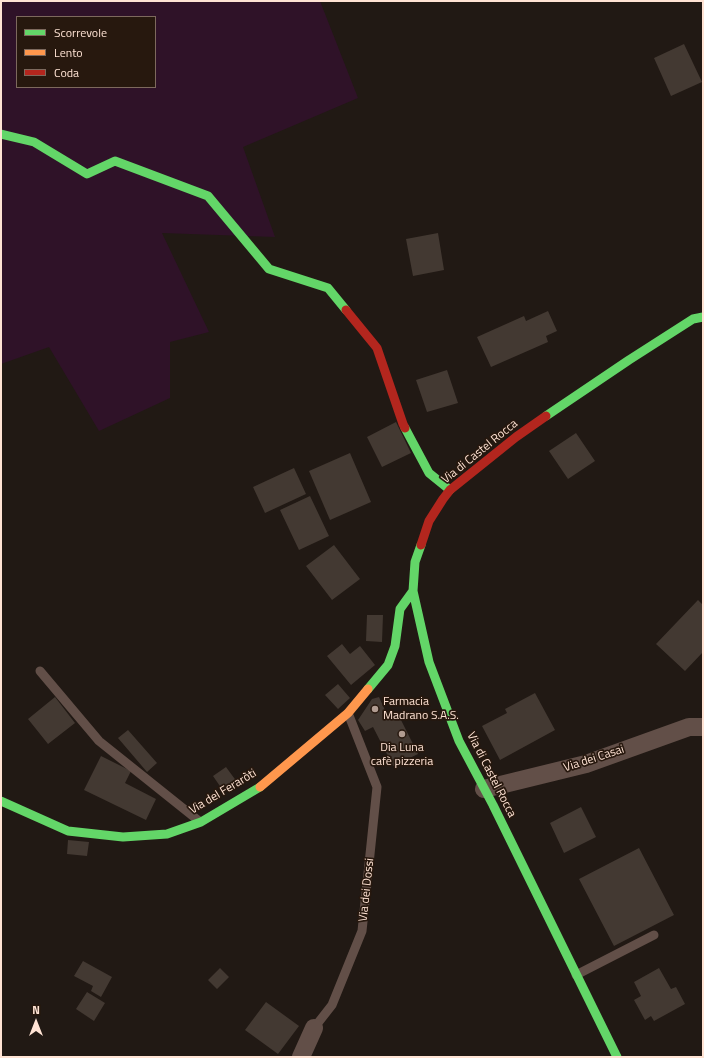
<!DOCTYPE html>
<meta charset="utf-8">
<style>
body{margin:0}
#map{position:relative;width:704px;height:1058px;overflow:hidden;background:#211914;font-family:"Titillium Web",sans-serif}
canvas{display:block}
.frame{position:absolute;inset:0;border:2px solid #ffe3d4;pointer-events:none}
.legend{position:absolute;left:16px;top:16px;width:140px;height:72px;box-sizing:border-box;background:#27180e;border:1px solid #7d695d;margin:0;padding:5px 7px;list-style:none;font-size:12px;color:#ffe3d4}
.legend li{display:flex;align-items:center;gap:8px;height:20px}
.legend b{width:20px;border:1px solid #7d695d}
.north{position:absolute;left:16px;top:1002px;width:40px;height:40px;-webkit-text-stroke:3px #27180e;paint-order:stroke;rotate:0deg;font-size:11px;font-weight:700;line-height:16px;text-align:center;color:#ffe3d4}
.north::after{content:'';display:block;margin:auto;width:14px;height:18px;background:#ffe3d4;clip-path:polygon(50% 0,100% 100%,50% 72%,0 100%)}
</style>
<div id="map">
<canvas width="704" height="1058"></canvas>
<div class="frame"></div>
<ul class="legend">
<li><b style="height:5px;background:#63d668"></b>Scorrevole</li>
<li><b style="height:5px;background:#ff974d"></b>Lento</li>
<li><b style="height:5px;background:#b3261e"></b>Coda</li>
</ul>
<div class="north">N</div>
</div>
<script>
const ctx = document.querySelector('canvas').getContext('2d');
ctx.lineJoin = 'round';
function fillPath(path, color) { ctx.fillStyle = color; ctx.fill(path, 'evenodd'); }
function stroke(path, color, width, dash) { ctx.strokeStyle = color; ctx.lineWidth = width; ctx.lineCap = dash ? 'butt' : 'round'; ctx.setLineDash(dash || []); ctx.stroke(path); }
function label(font, color, halo, rows, align = 'center') {
  ctx.font = font + ' "Titillium Web",sans-serif'; ctx.lineWidth = 3.5; ctx.setLineDash([]); ctx.textBaseline = 'middle'; ctx.strokeStyle = halo; ctx.fillStyle = color; for (const [text, x, y, turn = 0] of rows) {
    ctx.save(); ctx.translate(x, y); ctx.rotate((+turn || 0) * Math.PI / 180); ctx.textAlign = isNaN(turn) ? turn : align; if (halo) ctx.strokeText(text, 0, 0); ctx.fillText(text, 0, 0); ctx.restore();
  }
}
fillPath(new Path2D(`
 M 1,1 L 320,1 L 358,98 L 243,147 L 275,237 L 162,233 L 209,332 L 170,342 L 170,398 L 99,431 L 49,347 L 1,364 ZM 17,17 L 155,17 L 155,87 L 17,87 Z`), '#2f1228');
fillPath(new Path2D(`
 M 684,44 L 702,82 L 671,96 L 654,58 Z
 M 438,233 L 444,270 L 413,276 L 406,239 Z
 M 548,311 L 557,331 L 546,336 L 548,342 L 491,367 L 477,337 L 524,316 L 526,321 Z
 M 447,370 L 458,403 L 427,412 L 416,380 Z
 M 396,422 L 411,453 L 382,467 L 367,437 Z
 M 576,433 L 595,461 L 568,479 L 549,451 Z
 M 350,453 L 371,502 L 330,520 L 309,471 Z
 M 294,468 L 306,494 L 265,513 L 253,487 Z
 M 310,496 L 329,536 L 299,550 L 280,510 Z
 M 334,545 L 360,579 L 332,600 L 306,566 Z
 M 698,600 L 703,605 L 703,652 L 685,671 L 656,644 Z
 M 367,615 L 383,615 L 382,642 L 366,641 Z
 M 342,644 L 350,654 L 360,646 L 375,665 L 351,685 L 327,656 Z
 M 338,684 L 350,698 L 338,709 L 325,695 Z
 M 535,693 L 555,730 L 500,760 L 482,726 L 507,713 L 505,709 Z
 M 55,697 L 75,723 L 48,744 L 28,719 Z
 M 379,697 L 389,719 L 398,714 L 418,754 L 393,766 L 373,727 L 365,731 L 358,720 L 372,699 Z
 M 128,730 L 157,763 L 147,772 L 118,738 Z
 M 101,756 L 131,771 L 125,783 L 156,799 L 146,820 L 84,790 Z
 M 226,767 L 237,782 L 224,792 L 213,776 Z
 M 581,807 L 596,837 L 564,853 L 550,823 Z
 M 68,840 L 89,842 L 87,856 L 67,854 Z
 M 639,848 L 674,915 L 614,946 L 579,879 Z
 M 83,961 L 112,977 L 101,997 L 91,991 L 93,986 L 74,976 Z
 M 220,968 L 229,977 L 217,989 L 208,980 Z
 M 659,968 L 671,989 L 676,987 L 685,1004 L 654,1021 L 651,1016 L 645,1020 L 634,1000 L 641,996 L 634,982 Z
 M 87,992 L 105,1003 L 94,1021 L 76,1009 Z
 M 266,1002 L 299,1026 L 278,1054 L 245,1030 Z`), '#433932');
stroke(new Path2D(`
 M 40,671 L 99,741 L 199,821
 M 576,975 L 654,935
 M 314,1028 L 332,1005 L 362,931 L 377,787 L 348,713`), '#624f48', 9);
stroke(new Path2D(`
 M 484,789 L 586,764 L 689,727 L 703,727
 M 301,1057 L 314,1028`), '#624f48', 18);
stroke(new Path2D(`
 M 1,134 L 34,142 L 87,174 L 115,161 L 208,196 L 269,269 L 328,288 L 346,310
 M 546,416 L 629,360 L 693,319 L 703,317
 M 405,428 L 429,473 L 450,490
 M 421,545 L 415,562 L 413,591 L 429,662 L 459,741 L 493,805 L 617,1057
 M 368,689 L 388,665 L 395,646 L 400,609 L 413,591
 M 1,801 L 68,831 L 123,837 L 167,834 L 201,822 L 260,787`), '#63d668', 9);
stroke(new Path2D(`
 M 260,787 L 348,713 L 368,689`), '#ff974d', 9);
stroke(new Path2D(`
 M 346,310 L 377,348 L 403,424 L 405,428
 M 421,545 L 429,521 L 443,499 L 450,490 L 516,437 L 546,416`), '#b3261e', 9);
for (const [x, y, r, color] of [
 [375,709,4,"#b19c91"],
 [402,734,4,"#b19c91"]
]) { const dot = new Path2D(); dot.arc(x, y, r, 0, 2 * Math.PI); ctx.fillStyle = color; ctx.fill(dot); stroke(dot, '#27180e', 1.5); }
label('12px', '#ffe3d4', '#27180e', [
 ["Via di Castel Rocca",480,452,-39],
 ["Via dei Casai",594,759,-18],
 ["Via di Castel Rocca",491,775,63],
 ["Via del Feraròti",223,792,-31],
 ["Via dei Dossi",367,890,-84]
]);
label('12px', '#ffe3d4', '#27180e', [
 ["Farmacia",383,702],
 ["Madrano S.A.S.",383,716],
 ["Dia Luna",402,748,"center"],
 ["cafè pizzeria",402,762,"center"]
], 'left');
</script>
